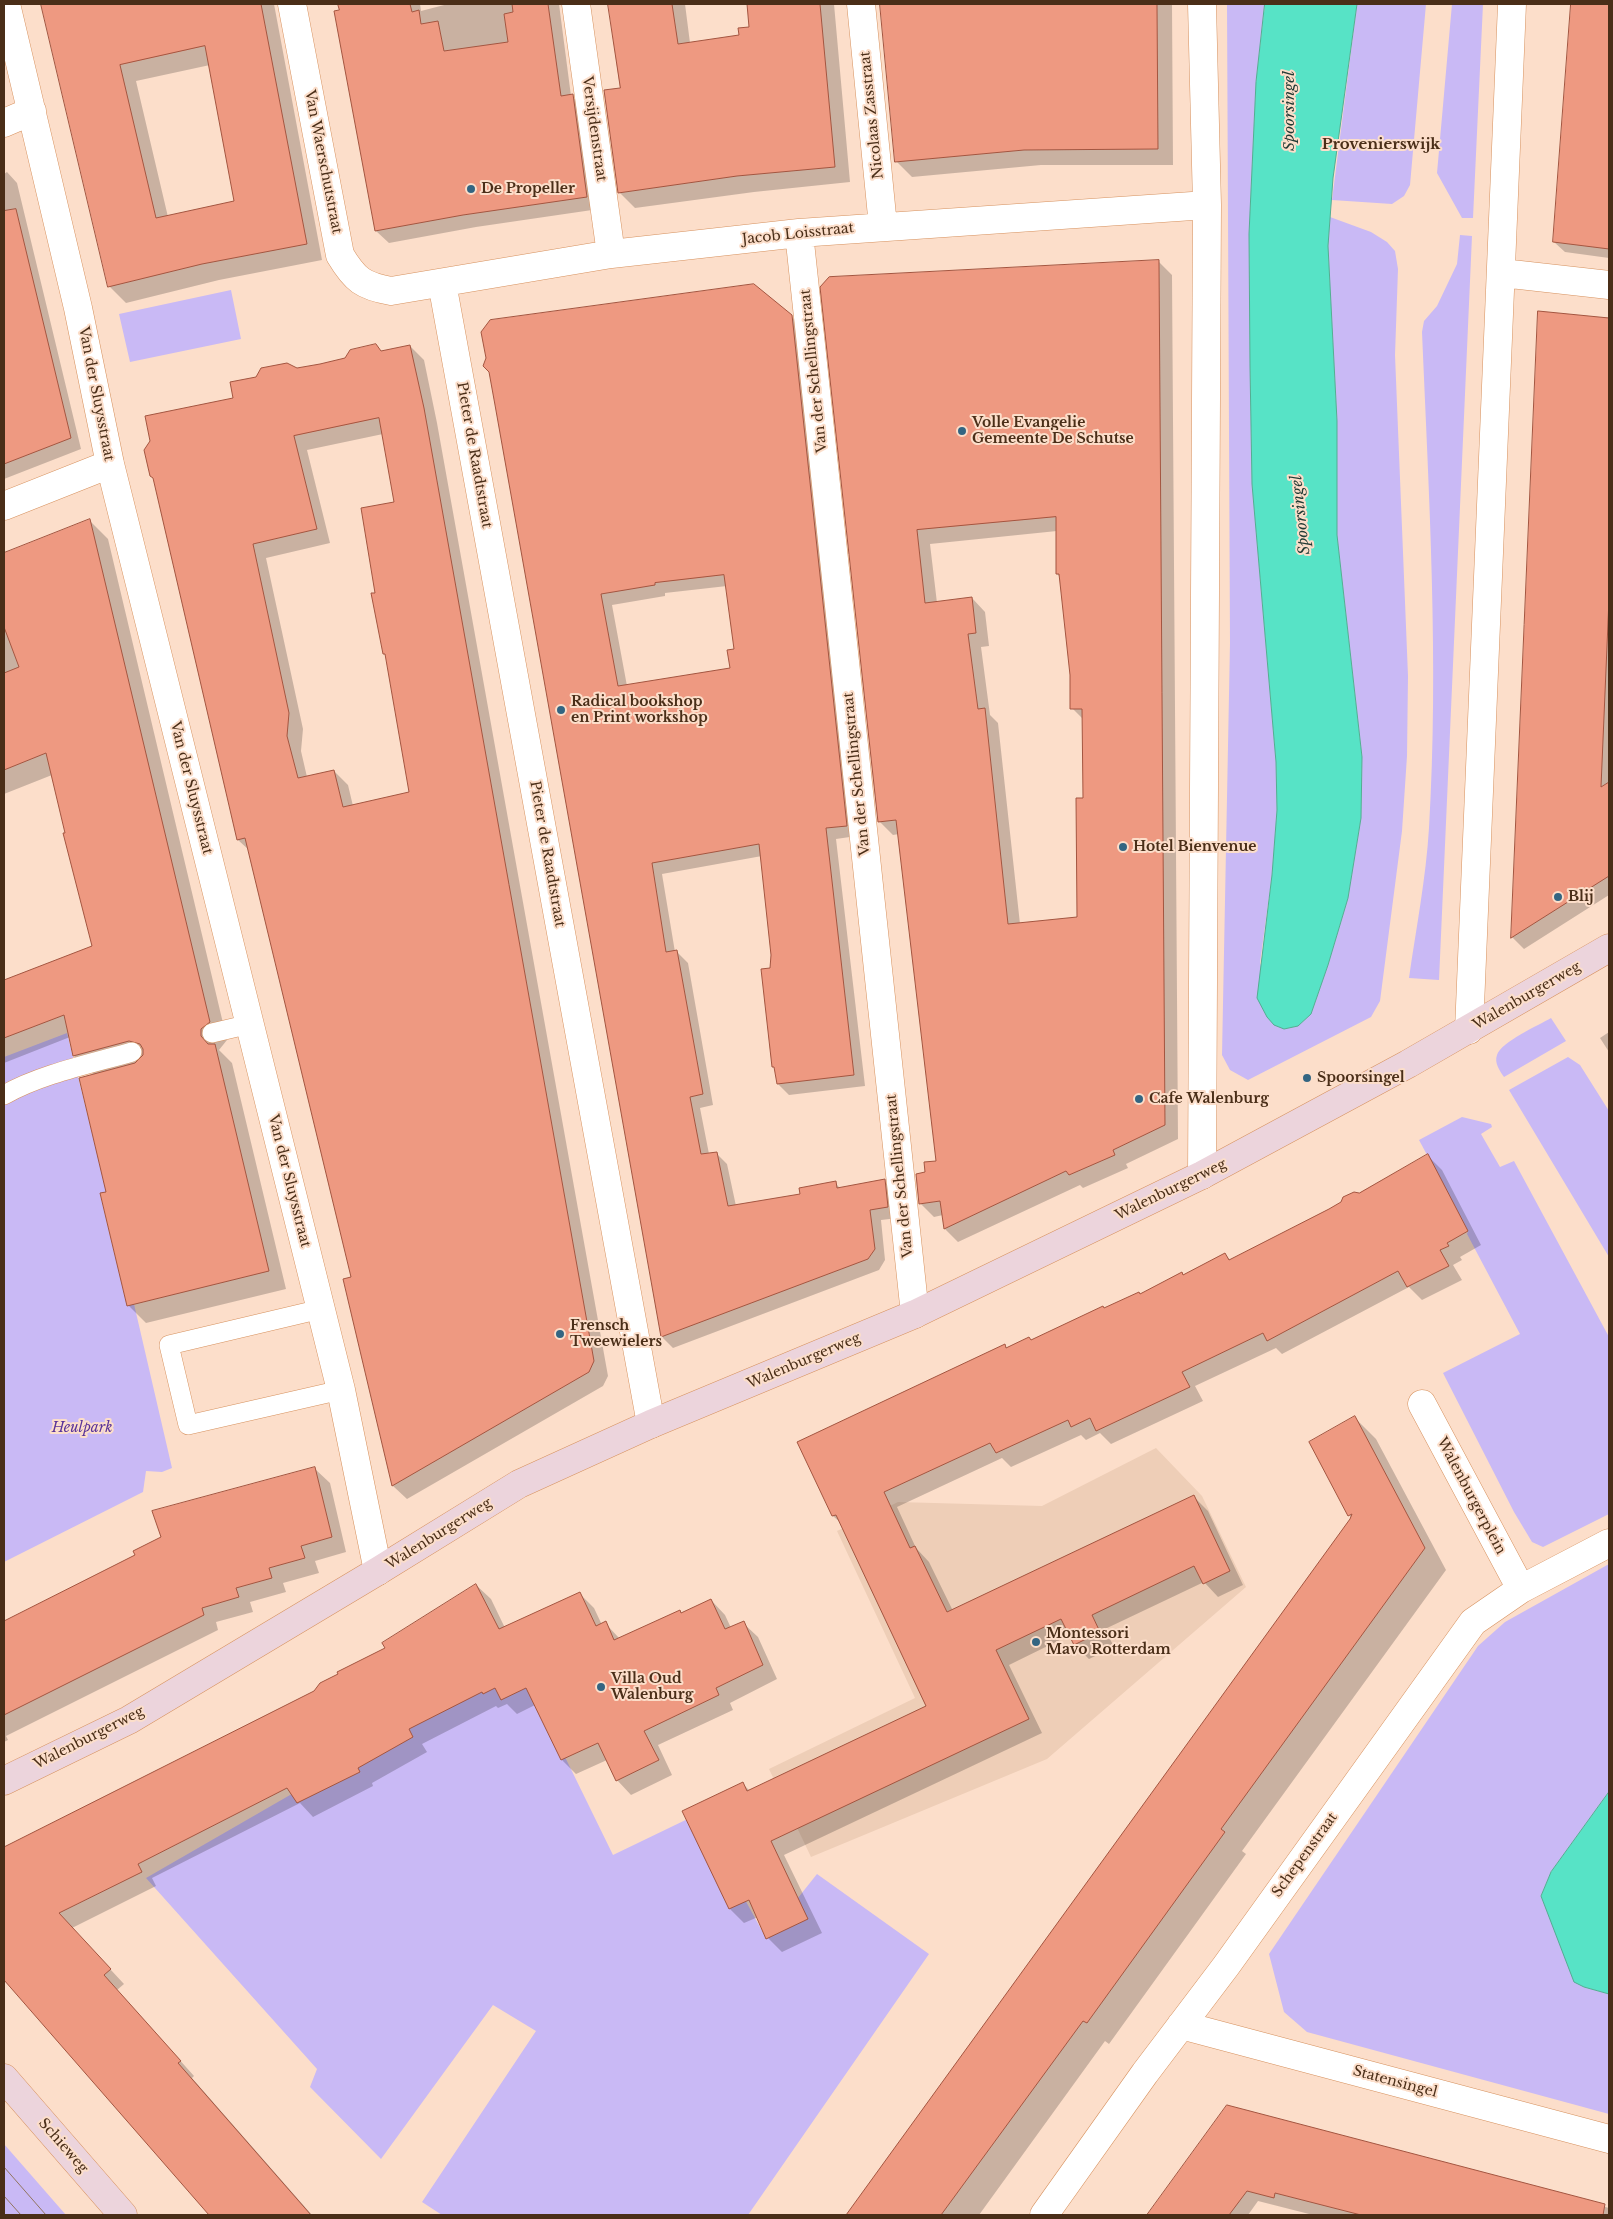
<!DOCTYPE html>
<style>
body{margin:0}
#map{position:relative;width:1613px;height:2219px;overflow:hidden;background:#fcdeca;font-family:"Libre Baskerville",serif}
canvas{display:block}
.frame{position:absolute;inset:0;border:5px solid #4a2e18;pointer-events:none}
</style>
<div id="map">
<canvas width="1613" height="2219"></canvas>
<div class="frame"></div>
</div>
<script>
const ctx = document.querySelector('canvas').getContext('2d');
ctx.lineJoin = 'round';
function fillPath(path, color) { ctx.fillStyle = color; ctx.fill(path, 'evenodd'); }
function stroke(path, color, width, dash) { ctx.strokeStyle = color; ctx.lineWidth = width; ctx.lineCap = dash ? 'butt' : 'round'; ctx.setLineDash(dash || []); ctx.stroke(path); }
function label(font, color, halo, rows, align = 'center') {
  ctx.font = font + ' "Libre Baskerville",serif'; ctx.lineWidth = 4; ctx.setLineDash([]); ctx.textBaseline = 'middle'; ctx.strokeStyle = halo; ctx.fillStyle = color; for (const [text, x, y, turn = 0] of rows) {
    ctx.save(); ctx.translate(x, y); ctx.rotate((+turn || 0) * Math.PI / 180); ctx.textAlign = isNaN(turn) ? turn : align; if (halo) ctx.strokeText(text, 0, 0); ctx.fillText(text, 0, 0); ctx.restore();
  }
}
fillPath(new Path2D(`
 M 1156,1448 L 1202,1496 L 1246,1587 L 1047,1759 L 811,1857 L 769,1769 L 915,1698 L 837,1531 L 898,1502 L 1042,1506 Z`), '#eeceb7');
fillPath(new Path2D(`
 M 1227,4 L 1265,4 L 1256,82 L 1249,234 L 1250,366 L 1252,484 L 1276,762 L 1277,810 L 1272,875 L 1260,963 L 1284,1029 L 1298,1026 L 1311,1014 L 1328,965 L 1348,898 L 1361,818 L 1362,757 L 1337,535 L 1337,421 L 1328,246 L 1330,217 L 1371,232 L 1387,242 L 1395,251 L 1398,269 L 1395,355 L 1408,676 L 1407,756 L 1402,831 L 1380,1001 L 1371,1017 L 1248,1080 L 1230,1070 L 1222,1055 L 1230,643 Z
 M 1357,4 L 1426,4 L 1410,185 L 1404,196 L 1392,204 L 1332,200 Z
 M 1452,4 L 1483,4 L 1473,218 L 1462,218 L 1437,173 Z
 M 1460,235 L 1472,236 L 1439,980 L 1409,978 C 1416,929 1426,878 1429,828 C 1439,662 1429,498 1422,332 L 1424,321 L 1437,306 L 1457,264 Z
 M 231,290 L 241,339 L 130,362 L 119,314 Z
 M 1551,1018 L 1566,1041 L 1504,1077 C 1500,1071 1494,1063 1497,1055 C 1501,1042 1539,1025 1551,1018 Z
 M 67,1033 L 107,1192 L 100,1194 L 127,1305 L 134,1304 L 172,1468 L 162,1472 L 146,1471 L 143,1492 L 4,1562 L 4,1057 Z
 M 1568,1057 L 1580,1065 L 1609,1111 L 1609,1257 L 1509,1090 Z
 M 1462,1117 L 1491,1124 L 1492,1127 L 1481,1134 L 1500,1167 L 1514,1161 L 1609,1337 L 1609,1514 L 1543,1547 L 1532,1542 L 1514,1512 L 1443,1373 L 1520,1334 L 1467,1234 L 1468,1231 L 1419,1140 Z
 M 1609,1564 L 1609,1792 L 1551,1872 L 1541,1896 L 1584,1987 L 1609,1994 L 1609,2114 L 1307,2032 L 1284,2012 L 1269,1954 L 1478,1646 L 1505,1622 Z
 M 519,1663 L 613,1855 L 698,1814 L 766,1938 L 817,1874 L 929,1954 L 748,2215 L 442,2215 L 422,2202 L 536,2031 L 493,2005 L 381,2159 L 310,2087 L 317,2069 L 146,1878 Z
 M 4,2144 L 66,2215 L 4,2215 Z`), '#c9b9f5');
const water = new Path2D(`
 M 1265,4 L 1357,4 L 1333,178 L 1328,246 L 1337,421 L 1337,535 L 1362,757 L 1361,818 L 1348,898 L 1328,965 L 1311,1014 L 1298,1026 L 1284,1029 L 1274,1025 L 1267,1017 L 1257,998 L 1272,875 L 1277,810 L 1276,762 L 1252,484 L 1250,366 L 1249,234 L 1256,82 Z
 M 1609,1792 L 1609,1994 L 1584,1987 L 1574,1982 L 1541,1896 L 1551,1872 Z`);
fillPath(water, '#57e3c6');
stroke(water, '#53ad92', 1);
fillPath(new Path2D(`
 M 41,4 L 274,4 L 322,260 L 219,280 L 126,303 L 109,286 ZM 210,65 L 236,202 L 168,217 L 136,81 Z
 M 340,4 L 420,4 L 421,11 L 448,4 L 559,4 L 571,96 L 585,108 L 599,209 L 476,227 L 389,243 L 376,231 L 335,12 L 341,11 Z
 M 609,4 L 685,4 L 690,43 L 740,36 L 750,28 L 748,4 L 834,4 L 850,182 L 754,192 L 635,208 L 619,192 L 621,89 Z
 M 881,4 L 1172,4 L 1173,165 L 1041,165 L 912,177 L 896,161 Z
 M 1573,4 L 1609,4 L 1609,258 L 1565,252 L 1554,242 Z
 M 7,172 L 17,183 L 81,449 L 4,479 L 4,174 Z
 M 1159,262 L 1172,275 L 1178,1139 L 1126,1164 L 1128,1168 L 1083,1188 L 1080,1185 L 958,1242 L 945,1229 L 943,1215 L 934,1217 L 920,1203 L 926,1173 L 937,1162 L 899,834 L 893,835 L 879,821 L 822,287 ZM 1057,531 L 1057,574 L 1061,578 L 1071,675 L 1072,708 L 1083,719 L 1084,800 L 1078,918 L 1020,924 L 998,723 L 990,715 L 981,647 L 989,646 L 985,612 L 972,598 L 937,603 L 930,544 Z
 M 1539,312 L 1609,320 L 1609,895 L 1524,949 L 1512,937 Z
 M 791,316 L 803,328 L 857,836 L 836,839 L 865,1086 L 789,1095 L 778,1084 L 776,1070 L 773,1066 L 772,955 L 762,856 L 662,874 L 675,952 L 677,952 L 688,963 L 713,1105 L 700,1108 L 709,1154 L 716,1153 L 727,1164 L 736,1206 L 802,1195 L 835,1183 L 841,1189 L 884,1181 L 895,1192 L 898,1218 L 881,1220 L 885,1260 L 879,1270 L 673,1348 L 662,1337 L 490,372 ZM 727,586 L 735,650 L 732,670 L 627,686 L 612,605 L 665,596 L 665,593 Z
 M 376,345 L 382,352 L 410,346 L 424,360 L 437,423 L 608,1376 L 603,1386 L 407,1499 L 393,1486 L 352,1278 L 249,850 L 238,840 L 235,398 L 297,370 L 346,359 ZM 383,434 L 396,503 L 376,594 L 384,654 L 387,656 L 411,793 L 353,806 L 348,785 L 334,771 L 307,777 L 301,751 L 303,729 L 266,558 L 330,543 L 307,450 Z
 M 90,521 L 108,539 L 227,1040 L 219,1050 L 232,1063 L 286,1289 L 146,1323 L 128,1305 L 108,1193 L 94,1075 L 74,1056 L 70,1037 L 4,1063 L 4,983 L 93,947 L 52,775 L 4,794 L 4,555 Z
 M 1609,1032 L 1609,1052 L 1600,1038 Z
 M 1428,1156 L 1442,1170 L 1481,1245 L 1460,1257 L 1462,1260 L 1453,1265 L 1462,1280 L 1422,1300 L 1409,1287 L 1282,1354 L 1276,1348 L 1195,1386 L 1203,1401 L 1111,1444 L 1100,1433 L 1086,1440 L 1081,1435 L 1011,1467 L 1002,1458 L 897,1507 L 916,1548 L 929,1562 L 953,1611 L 1194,1497 L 1208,1511 L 1243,1585 L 1218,1597 L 1204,1582 L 1105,1629 L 1114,1647 L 1089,1659 L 1075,1645 L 1070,1635 L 1009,1665 L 1042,1733 L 784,1855 L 822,1933 L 782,1952 L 768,1938 L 758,1917 L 744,1923 L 730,1909 L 684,1811 L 743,1784 L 750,1791 L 928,1707 L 842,1524 L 833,1516 L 799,1442 L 1004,1346 L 1008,1349 L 1031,1341 L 1141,1295 L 1182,1273 L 1184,1276 L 1225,1254 L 1231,1261 L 1359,1194 Z
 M 1355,1418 L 1376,1439 L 1446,1570 L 1242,1851 L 1246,1854 L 1109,2044 L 1105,2041 L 979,2215 L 848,2215 L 1351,1519 L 1350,1515 Z
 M 315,1469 L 330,1483 L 346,1552 L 315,1561 L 319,1573 L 283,1583 L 286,1592 L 250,1602 L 253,1612 L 216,1622 L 218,1630 L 6,1736 L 8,1740 L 4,1742 L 4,1622 Z
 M 476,1585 L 491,1599 L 505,1628 L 580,1594 L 594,1608 L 602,1625 L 605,1623 L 620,1639 L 680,1611 L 682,1614 L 711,1600 L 725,1615 L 731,1628 L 743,1623 L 758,1637 L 777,1679 L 730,1703 L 733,1710 L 658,1745 L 672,1775 L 631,1795 L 617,1780 L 607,1760 L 576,1774 L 562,1760 L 535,1705 L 517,1714 L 507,1704 L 498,1708 L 496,1706 L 422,1744 L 427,1752 L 372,1783 L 373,1786 L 313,1817 L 300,1803 L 152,1878 L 156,1886 L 72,1928 L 124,1984 L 117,1990 L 194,2076 L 192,2078 L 312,2215 L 210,2215 L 4,1979 L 4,1848 L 315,1692 L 387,1649 Z
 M 1227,2106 L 1609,2208 L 1609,2215 L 1330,2214 L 1313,2215 L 1258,2201 L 1248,2215 L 1148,2215 Z`), '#0003');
const building = new Path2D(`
 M 41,4 L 261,4 L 307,244 L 202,264 L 108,287 ZM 205,46 L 234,201 L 156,218 L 120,65 Z
 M 338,4 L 410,4 L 412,12 L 419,10 L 421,24 L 438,21 L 444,51 L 508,42 L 504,14 L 513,12 L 512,4 L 548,4 L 561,96 L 573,94 L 587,197 L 463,215 L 375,231 L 334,11 L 339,10 Z
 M 608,4 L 672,4 L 678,44 L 739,35 L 738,28 L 749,27 L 747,4 L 820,4 L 835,167 L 737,176 L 618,193 L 604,90 L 620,88 Z
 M 880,4 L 1157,4 L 1158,149 L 1024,150 L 895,162 Z
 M 1571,4 L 1609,4 L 1609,249 L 1553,242 Z
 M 16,209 L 71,438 L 4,464 L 4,211 Z
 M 1159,260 L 1165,1125 L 1113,1150 L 1115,1155 L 1069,1175 L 1066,1171 L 944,1229 L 940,1201 L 919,1204 L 916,1174 L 925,1172 L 924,1162 L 936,1161 L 896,820 L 878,822 L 820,287 L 829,277 ZM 1056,517 L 1056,574 L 1059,574 L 1070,675 L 1070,709 L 1082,709 L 1083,798 L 1076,798 L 1077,917 L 1008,924 L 985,708 L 978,709 L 968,634 L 976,633 L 972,597 L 925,603 L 917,530 Z
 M 754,284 L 792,315 L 847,826 L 826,828 L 854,1075 L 777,1084 L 774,1067 L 772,1067 L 761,969 L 770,968 L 771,955 L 759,844 L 652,863 L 666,952 L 677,950 L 703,1094 L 690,1097 L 701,1154 L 717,1152 L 728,1206 L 800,1194 L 799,1188 L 836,1181 L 837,1188 L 885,1179 L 888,1207 L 870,1210 L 875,1249 L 868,1259 L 661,1337 L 495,405 L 489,372 L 483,366 L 486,358 L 481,332 L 490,320 ZM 724,575 L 734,649 L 727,650 L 730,668 L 618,686 L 601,594 L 655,585 L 655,583 Z
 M 1538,311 L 1609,318 L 1609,599 L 1601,787 L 1609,782 L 1609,876 L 1511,938 Z
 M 376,344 L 381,351 L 410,345 L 424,408 L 594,1361 L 589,1372 L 392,1486 L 343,1279 L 351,1277 L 245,838 L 237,840 L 153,478 L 150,476 L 144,450 L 150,441 L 145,416 L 233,398 L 230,382 L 256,377 L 261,368 L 287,363 L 297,368 L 320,364 L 345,358 L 350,350 ZM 379,418 L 394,502 L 361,508 L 375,593 L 371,593 L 383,654 L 385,654 L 409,792 L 343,807 L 334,770 L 298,778 L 287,736 L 289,713 L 253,544 L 317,529 L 294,436 Z
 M 90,519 L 210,1022 L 201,1029 L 201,1036 L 208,1044 L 215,1044 L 269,1271 L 127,1306 L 100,1193 L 106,1192 L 79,1078 L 135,1063 L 143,1055 L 143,1049 L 140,1044 L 129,1041 L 73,1056 L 64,1015 L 4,1038 L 4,980 L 92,946 L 63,833 L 65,833 L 46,753 L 4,770 L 4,673 L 19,667 L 4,627 L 4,553 Z
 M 1428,1154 L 1468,1231 L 1447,1243 L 1449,1246 L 1440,1250 L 1449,1266 L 1407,1287 L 1398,1271 L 1267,1341 L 1263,1333 L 1182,1372 L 1190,1387 L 1096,1431 L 1090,1418 L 1071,1427 L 1068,1420 L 996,1453 L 990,1443 L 884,1492 L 910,1548 L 915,1546 L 947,1612 L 1194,1495 L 1230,1571 L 1203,1584 L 1194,1566 L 1092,1615 L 1100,1632 L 1074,1645 L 1061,1619 L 996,1650 L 1029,1719 L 771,1841 L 808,1919 L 766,1939 L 749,1900 L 729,1909 L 682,1811 L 743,1782 L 747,1791 L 926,1706 L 836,1515 L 832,1516 L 797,1442 L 1005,1344 L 1006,1348 L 1029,1337 L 1031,1340 L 1103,1306 L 1104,1308 L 1139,1292 L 1140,1294 L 1182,1272 L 1183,1275 L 1225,1253 L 1229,1260 L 1329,1209 L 1341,1202 L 1343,1197 L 1354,1192 L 1359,1193 Z
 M 1355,1416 L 1425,1548 L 1221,1829 L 1225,1832 L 1087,2023 L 1083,2021 L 941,2215 L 846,2215 L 1350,1519 L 1352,1514 L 1348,1516 L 1309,1442 Z
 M 315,1467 L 332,1537 L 301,1546 L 305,1558 L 269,1568 L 272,1578 L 236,1588 L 239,1597 L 202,1608 L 204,1615 L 4,1715 L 4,1621 L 135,1555 L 133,1551 L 161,1537 L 152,1511 Z
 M 476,1584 L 499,1629 L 580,1592 L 596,1626 L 606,1621 L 614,1640 L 680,1610 L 681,1613 L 711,1599 L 725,1629 L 744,1621 L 763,1665 L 716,1688 L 719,1695 L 644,1731 L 659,1760 L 616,1781 L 598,1743 L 561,1760 L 526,1688 L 501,1700 L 495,1688 L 483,1694 L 482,1692 L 409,1729 L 413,1737 L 358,1768 L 360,1772 L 297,1803 L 287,1788 L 138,1864 L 142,1872 L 59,1913 L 111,1969 L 104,1975 L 181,2061 L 178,2063 L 311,2215 L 209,2215 L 4,1980 L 4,1847 L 314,1691 L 320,1683 L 338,1674 L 337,1672 L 385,1648 L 382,1643 Z
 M 1227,2105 L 1605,2204 L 1603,2215 L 1361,2215 L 1275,2193 L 1274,2198 L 1247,2191 L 1229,2215 L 1147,2215 Z`);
fillPath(building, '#ee9981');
stroke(building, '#a35540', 1);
const lane = new Path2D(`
 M 212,1033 L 250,1024
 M 4,1095 C 41,1074 90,1064 132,1052
 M 321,1309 L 169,1345 L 188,1425 L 341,1390`);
const street = new Path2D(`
 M 6,4 L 78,308 L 110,464 L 341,1390 L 378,1571
 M 292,4 L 340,255 C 355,280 363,286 391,291 L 611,254 L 799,233 L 1207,205
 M 576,4 L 611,254
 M 861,4 L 883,226
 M 1202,4 L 1207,205 L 1202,1175
 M 4,123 L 32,111
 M 799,233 L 915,1314
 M 1502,273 L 1609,285
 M 442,283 L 651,1424
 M 4,506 L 110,464
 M 1469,1030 L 1512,4
 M 1422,1404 L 1521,1589
 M 1181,2025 L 1609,2139
 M 1044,2215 L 1145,2073 L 1226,1966 L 1473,1622 L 1521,1589 L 1609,1543`);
const secondary = new Path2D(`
 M 4,1781 L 129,1720 L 378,1571 L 519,1484 L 651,1424 L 915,1314 L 1202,1175 L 1408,1064 L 1609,948
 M 4,2078 L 123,2215`);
stroke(lane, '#d6915e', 20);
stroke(street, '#d6915e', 29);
stroke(secondary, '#d6915e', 29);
stroke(lane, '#fff', 19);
stroke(street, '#fff', 28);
stroke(secondary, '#ecd4dc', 28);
stroke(new Path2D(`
 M 4,2167 L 46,2215
 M 4,2196 L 21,2215`), '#927560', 1);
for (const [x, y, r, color] of [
 [471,189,5,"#336582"],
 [962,431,5,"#336582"],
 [561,710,5,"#336582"],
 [1123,847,5,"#336582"],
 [1558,897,5,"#336582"],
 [1307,1078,5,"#336582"],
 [1139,1099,5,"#336582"],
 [560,1334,5,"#336582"],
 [1036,1642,5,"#336582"],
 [601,1687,5,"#336582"]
]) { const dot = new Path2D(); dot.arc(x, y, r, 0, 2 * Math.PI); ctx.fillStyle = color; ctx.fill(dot); stroke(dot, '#fcdeca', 2); }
label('14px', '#4a2e18', '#fcdeca', [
 ["Nicolaas Zasstraat",872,115,-96],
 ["Versijdenstraat",594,129,82],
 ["Van Waerschutstraat",323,162,79],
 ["Jacob Loisstraat",798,234,-6],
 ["Van der Schellingstraat",814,371,-96],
 ["Van der Sluysstraat",96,394,79],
 ["Pieter de Raadtstraat",474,455,80],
 ["Van der Schellingstraat",857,774,-96],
 ["Van der Sluysstraat",191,788,76],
 ["Pieter de Raadtstraat",547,854,80],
 ["Walenburgerweg",1527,996,-30],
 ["Van der Schellingstraat",900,1176,-96],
 ["Van der Sluysstraat",289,1181,76],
 ["Walenburgerweg",1171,1190,-26],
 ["Walenburgerweg",804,1361,-23],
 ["Walenburgerplein",1471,1496,62],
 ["Walenburgerweg",439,1534,-32],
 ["Walenburgerweg",89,1738,-27],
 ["Schepenstraat",1305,1855,-54],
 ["Statensingel",1395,2082,15],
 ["Schieweg",63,2146,49]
]);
label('bold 14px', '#4a2e18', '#fcdeca', [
 ["De Propeller",481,189],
 ["Volle Evangelie",972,423],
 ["Gemeente De Schutse",972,439],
 ["Radical bookshop",571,702],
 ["en Print workshop",571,718],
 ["Hotel Bienvenue",1133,847],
 ["Blij",1568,897],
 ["Spoorsingel",1317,1078],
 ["Cafe Walenburg",1149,1099],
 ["Frensch",570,1326],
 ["Tweewielers",570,1342],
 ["Montessori",1046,1634],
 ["Mavo Rotterdam",1046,1650],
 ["Villa Oud",611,1679],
 ["Walenburg",611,1695]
], 'left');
label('italic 14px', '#5a349a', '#fcdeca', [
 ["Heulpark",82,1428]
]);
label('italic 15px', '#233b35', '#fcdeca', [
 ["Spoorsingel",1290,111,-90],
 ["Spoorsingel",1301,515,-96]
]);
label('bold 15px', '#4a2e18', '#fcdeca', [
 ["Provenierswijk",1381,145]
]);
</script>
